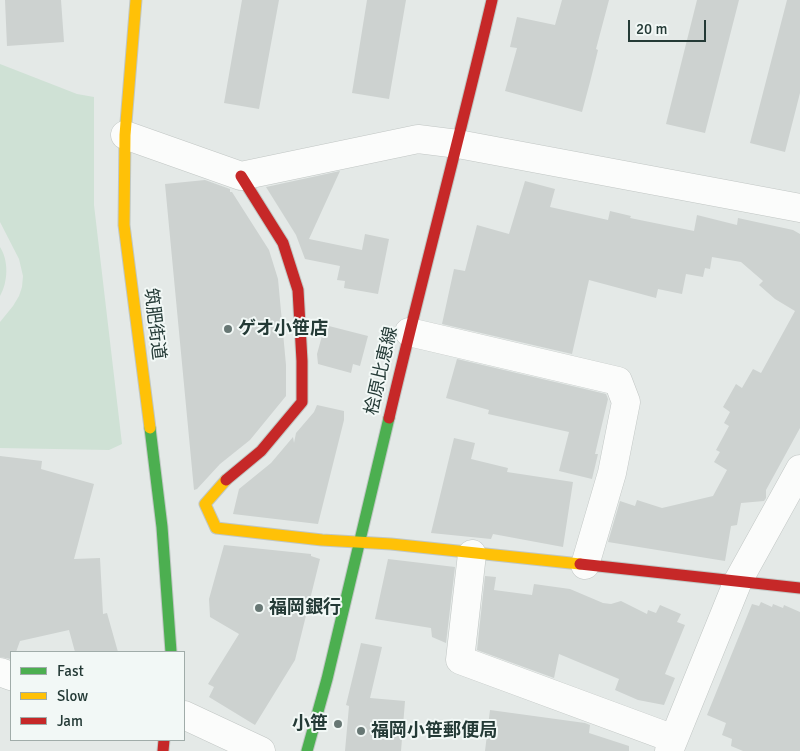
<!DOCTYPE html>
<meta charset="utf-8">
<style>
body{margin:0}
#map{position:relative;width:800px;height:751px;overflow:hidden;background:#e4e9e7;font-family:Signika,sans-serif}
canvas{display:block}
.legend{position:absolute;left:10px;top:651px;width:175px;height:90px;box-sizing:border-box;background:#f2f8f6;border:1px solid #a0aca9;margin:0;padding:6px 9px;list-style:none;font-size:15px;color:#243a36}
.legend li{display:flex;align-items:center;gap:10px;height:25px}
.legend b{width:25px;border:1px solid #a0aca9}
.scale{position:absolute;left:628px;top:20px;width:78px;height:22px;box-sizing:border-box;border:2px solid #243a36;border-top:0;padding-left:6px;font-size:15px;line-height:18px;white-space:nowrap;color:#243a36;-webkit-text-stroke:4px #f2f8f6;paint-order:stroke}
</style>
<div id="map">
<canvas width="800" height="751"></canvas>
<ul class="legend">
<li><b style="height:6px;background:#4caf50"></b>Fast</li>
<li><b style="height:6px;background:#ffc107"></b>Slow</li>
<li><b style="height:6px;background:#c62828"></b>Jam</li>
</ul>
<div class="scale">20 m</div>
</div>
<script>
const ctx = document.querySelector('canvas').getContext('2d');
ctx.lineJoin = 'round';
function fillPath(path, color) { ctx.fillStyle = color; ctx.fill(path, 'evenodd'); }
function stroke(path, color, width, dash) { ctx.strokeStyle = color; ctx.lineWidth = width; ctx.lineCap = dash ? 'butt' : 'round'; ctx.setLineDash(dash || []); ctx.stroke(path); }
function label(font, color, halo, rows, align = 'center') {
  ctx.font = font + ' Signika,"Noto Sans JP",sans-serif'; ctx.lineWidth = 4; ctx.setLineDash([]); ctx.textBaseline = 'middle'; ctx.strokeStyle = halo; ctx.fillStyle = color; for (const [text, x, y, turn = 0] of rows) {
    ctx.save(); ctx.translate(x, y); ctx.rotate((+turn || 0) * Math.PI / 180); ctx.textAlign = isNaN(turn) ? turn : align; if (halo) ctx.strokeText(text, 0, 0); ctx.fillText(text, 0, 0); ctx.restore();
  }
}
fillPath(new Path2D(`
 M 0,64 L 77,94 L 94,97 L 94,205 L 122,444 L 109,450 L 0,448 L 0,322 L 13,306 L 19,296 L 22,287 L 23,276 L 19,259 L 0,222 Z
 M 0,247 C 9,261 8,282 0,296 Z`), '#cfe1d5');
fillPath(new Path2D(`
 M 5,0 L 61,0 L 64,42 L 7,46 Z
 M 242,0 L 279,0 L 259,109 L 224,103 Z
 M 367,0 L 406,0 L 389,99 L 352,93 Z
 M 562,0 L 609,0 L 596,49 L 598,50 L 590,82 L 582,112 L 505,91 L 517,48 L 510,47 L 517,17 L 555,25 Z
 M 697,0 L 739,0 L 705,133 L 666,124 Z
 M 787,0 L 800,0 L 800,93 L 785,152 L 750,143 Z
 M 340,171 L 309,239 L 362,250 L 365,234 L 389,239 L 378,294 L 344,288 L 345,281 L 337,280 L 340,266 L 305,259 L 296,235 L 266,187 Z
 M 205,180 L 230,189 L 230,192 L 232,192 L 269,250 L 278,279 L 286,365 L 286,396 L 250,440 L 220,464 L 197,489 L 194,490 L 165,184 Z
 M 525,181 L 555,189 L 550,207 L 608,220 L 610,211 L 631,216 L 630,218 L 694,231 L 697,215 L 737,225 L 738,218 L 793,230 L 800,234 L 800,428 L 766,490 L 766,498 L 764,501 L 741,503 L 737,525 L 731,526 L 725,561 L 608,542 L 620,501 L 635,506 L 637,500 L 662,508 L 713,496 L 727,470 L 714,462 L 720,452 L 716,450 L 729,426 L 724,423 L 730,412 L 723,407 L 736,384 L 742,388 L 753,369 L 761,373 L 795,311 L 775,299 L 759,285 L 763,281 L 741,262 L 712,257 L 710,269 L 705,268 L 703,277 L 686,274 L 682,294 L 658,289 L 656,298 L 589,280 L 572,354 L 442,324 L 454,269 L 465,271 L 477,225 L 509,234 Z
 M 325,325 L 368,336 L 360,366 L 353,364 L 351,373 L 318,364 L 317,354 Z
 M 457,359 L 606,394 L 608,399 L 595,454 L 598,454 L 592,479 L 559,471 L 569,432 L 488,414 L 489,410 L 446,398 Z
 M 317,405 L 344,411 L 344,420 L 318,524 L 233,514 L 239,489 L 271,463 L 293,437 L 294,443 L 296,433 L 314,412 Z
 M 454,438 L 475,443 L 471,459 L 508,468 L 507,472 L 573,482 L 563,547 L 493,534 L 491,539 L 431,533 Z
 M 0,456 L 42,461 L 41,469 L 94,484 L 74,559 L 100,558 L 103,614 L 107,613 L 118,652 L 75,652 L 69,630 L 20,641 L 16,652 L 11,652 L 11,659 L 0,657 Z
 M 224,545 L 311,554 L 311,556 L 320,559 L 295,660 L 255,725 L 209,697 L 214,687 L 208,684 L 239,634 L 210,617 L 209,599 Z
 M 388,559 L 455,567 L 446,643 L 432,637 L 431,628 L 375,619 Z
 M 485,576 L 496,577 L 494,590 L 532,595 L 534,584 L 570,589 L 603,603 L 611,604 L 621,601 L 647,614 L 648,610 L 656,613 L 660,605 L 681,614 L 677,622 L 685,625 L 665,674 L 675,678 L 664,705 L 638,700 L 615,690 L 619,679 L 559,654 L 554,678 L 477,650 Z
 M 761,602 L 772,607 L 773,604 L 783,608 L 784,605 L 800,612 L 800,751 L 743,751 L 731,746 L 732,739 L 722,735 L 726,723 L 707,715 L 752,604 L 759,606 Z
 M 361,643 L 382,647 L 370,698 L 405,701 L 401,751 L 345,751 L 349,706 L 346,705 Z
 M 490,710 L 585,723 L 590,725 L 589,733 L 629,746 L 629,751 L 485,751 Z`), '#cdd2d0');
const street = new Path2D(`
 M 125,135 L 241,176 L 418,139 L 458,144 L 800,208
 M 409,332 L 618,381 L 626,402 L 612,473 L 585,565
 M 472,554 L 460,660 L 674,739
 M 0,672 L 11,676
 M 184,715 L 261,751
 M 669,751 L 738,581 L 800,469`);
const fast = new Path2D(`
 M 150,428 L 162,527 L 171,652
 M 307,751 L 327,679 L 389,418`);
const slow = new Path2D(`
 M 136,0 L 125,135 L 124,225 L 150,428
 M 226,480 L 205,504 L 216,528 L 322,540 L 391,544 L 580,564`);
const jam = new Path2D(`
 M 389,418 C 422,278 459,140 492,0
 M 226,480 L 261,451 L 302,402 L 302,361 L 298,290 L 283,243 L 241,176
 M 580,564 L 800,588
 M 163,751 L 164,740`);
stroke(street, '#c1c6c4', 29);
stroke(fast, '#c0c7c4', 13);
stroke(slow, '#c0c7c4', 13);
stroke(jam, '#c0c7c4', 13);
stroke(street, '#fbfcfb', 28);
stroke(fast, '#4caf50', 11);
stroke(slow, '#ffc107', 11);
stroke(jam, '#c62828', 11);
for (const [x, y, r, color] of [
 [228,329,5,"#677774"],
 [259,608,5,"#677774"],
 [338,724,5,"#677774"],
 [361,731,5,"#677774"]
]) { const dot = new Path2D(); dot.arc(x, y, r, 0, 2 * Math.PI); ctx.fillStyle = color; ctx.fill(dot); stroke(dot, '#f2f8f6', 2); }
label('18px', '#243a36', '#f2f8f6', [
 ["筑肥街道",154,324,83],
 ["桧原比恵線",382,371,-77]
]);
label('bold 18px', '#243a36', '#f2f8f6', [
 ["ゲオ小笹店",238,329],
 ["福岡銀行",269,608],
 ["小笹",328,724,"right"],
 ["福岡小笹郵便局",371,731]
], 'left');
</script>
